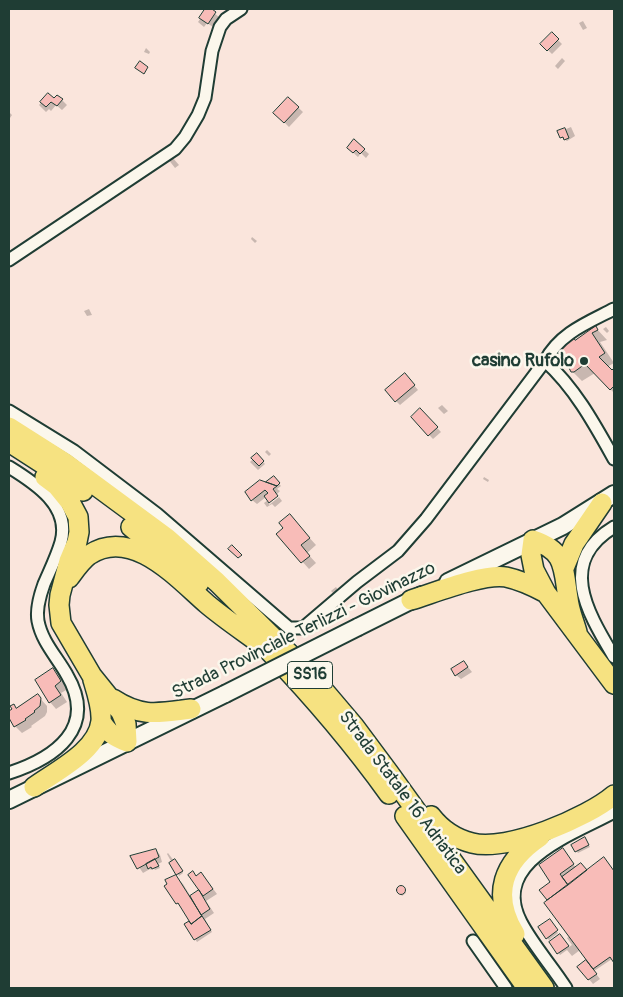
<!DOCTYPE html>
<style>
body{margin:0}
#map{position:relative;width:623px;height:997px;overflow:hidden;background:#fae5dc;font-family:Pangolin,sans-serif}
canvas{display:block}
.frame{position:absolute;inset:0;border:10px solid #1f3d34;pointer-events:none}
</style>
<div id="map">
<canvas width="623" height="997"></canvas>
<div class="frame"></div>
</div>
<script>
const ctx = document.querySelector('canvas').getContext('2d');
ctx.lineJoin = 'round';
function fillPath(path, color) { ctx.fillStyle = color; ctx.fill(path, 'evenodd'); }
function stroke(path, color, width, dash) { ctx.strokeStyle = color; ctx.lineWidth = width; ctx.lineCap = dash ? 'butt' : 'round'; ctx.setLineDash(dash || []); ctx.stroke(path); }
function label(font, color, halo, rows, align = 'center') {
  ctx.font = font + ' Pangolin,sans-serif'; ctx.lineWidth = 5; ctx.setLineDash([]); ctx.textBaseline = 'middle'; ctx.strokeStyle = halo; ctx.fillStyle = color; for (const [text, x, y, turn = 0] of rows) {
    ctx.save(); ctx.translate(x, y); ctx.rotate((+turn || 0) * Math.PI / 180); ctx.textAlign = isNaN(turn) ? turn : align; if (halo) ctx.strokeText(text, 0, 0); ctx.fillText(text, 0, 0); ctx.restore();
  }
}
fillPath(new Path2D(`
 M 207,9 L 209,9 L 219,17 L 213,27 L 207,23 L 204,27 L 198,22 Z
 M 583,21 L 587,28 L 583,30 L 579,23 Z
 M 552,34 L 562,44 L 552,54 L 542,44 Z
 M 146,48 L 150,52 L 149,54 L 144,52 Z
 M 562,58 L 565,61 L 558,69 L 555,66 Z
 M 48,95 L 55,100 L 58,96 L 67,105 L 62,110 L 56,105 L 51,111 L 49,109 L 46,112 L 39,105 Z
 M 288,98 L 303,112 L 289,127 L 275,113 Z
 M 9,112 L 12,115 L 10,118 L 9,118 Z
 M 571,127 L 575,136 L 567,141 L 561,137 L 559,132 Z
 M 354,141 L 369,154 L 366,158 L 361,153 L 358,157 L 348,148 Z
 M 172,157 L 179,165 L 175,168 L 168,159 Z
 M 252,237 L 257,241 L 255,243 L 251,239 Z
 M 89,309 L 92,315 L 87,316 L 84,311 Z
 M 606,327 L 609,331 L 607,333 L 603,329 Z
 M 596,328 L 607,340 L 600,342 L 614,363 L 607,367 L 612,371 L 614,370 L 614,393 L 595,373 L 582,381 L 572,371 L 576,341 Z
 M 409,379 L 418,390 L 400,405 L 396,401 Z
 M 442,405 L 448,411 L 444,414 L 438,408 Z
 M 420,410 L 441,432 L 433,439 L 412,417 Z
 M 267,450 L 271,454 L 269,456 L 265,452 Z
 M 257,455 L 265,464 L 258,470 L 250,462 Z
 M 273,477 L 281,486 L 277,489 L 280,491 L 269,502 L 269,505 L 279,497 L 282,501 L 275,507 L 272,504 L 267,507 L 264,503 L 268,500 L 266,497 L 257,504 L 252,500 L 271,485 L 268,482 Z
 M 484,477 L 489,480 L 488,482 L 483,479 Z
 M 296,523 L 316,545 L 307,553 L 316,563 L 309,569 L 278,534 Z
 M 336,587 L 338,590 L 334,594 L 331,591 Z
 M 464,662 L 472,672 L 461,679 L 456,675 Z
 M 53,670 L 60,677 L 68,689 L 61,693 L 67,702 L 56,709 L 50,702 Z
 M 38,696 L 47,706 L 47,712 L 45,716 L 31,726 L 32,727 L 22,733 L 15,726 L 9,713 Z
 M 585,839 L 590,847 L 578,853 L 573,846 Z
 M 156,850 L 160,855 L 162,862 L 158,864 L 160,868 L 155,870 L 154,868 L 151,870 L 150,869 L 143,873 L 132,857 Z
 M 565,852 L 576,868 L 583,866 L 587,872 L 606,860 L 614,872 L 614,961 L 612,959 L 594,971 L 600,979 L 593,984 L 579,967 L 592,966 L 580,950 L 572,956 L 567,950 L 560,955 L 550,942 L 562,937 L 569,947 L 572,945 L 567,938 L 570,936 L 549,900 L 541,891 L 552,882 Z
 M 168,853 L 183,873 L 179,876 L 167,854 Z
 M 193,873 L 197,877 L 201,873 L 217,894 L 206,901 L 214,913 L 205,919 L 212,932 L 197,942 L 186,925 L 191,922 L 184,911 L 177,903 L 176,877 L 183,884 L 191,897 L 201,891 Z
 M 402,886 L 406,893 L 402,896 L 397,889 Z
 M 551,922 L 558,933 L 549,940 L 547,938 Z`), '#0003');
const building = new Path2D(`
 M 205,9 L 212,9 L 216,12 L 208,24 L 199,18 Z
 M 552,32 L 559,39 L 547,51 L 540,44 Z
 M 140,61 L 148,67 L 144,74 L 135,68 Z
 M 48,93 L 54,98 L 57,95 L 63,99 L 57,106 L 51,102 L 46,107 L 40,102 Z
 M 288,97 L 299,107 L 284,123 L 273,113 Z
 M 565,128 L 569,138 L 564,140 L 563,137 L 560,138 L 557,131 Z
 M 354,139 L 365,149 L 360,154 L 356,150 L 353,153 L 347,148 Z
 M 596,326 L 598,330 L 592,333 L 605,353 L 599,357 L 612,370 L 614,368 L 614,386 L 610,390 L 585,364 L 574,372 L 571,372 L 560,349 L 573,337 L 575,340 Z
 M 405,373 L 415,385 L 395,402 L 385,390 Z
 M 420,408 L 438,427 L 428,436 L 411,417 Z
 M 257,453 L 264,461 L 259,466 L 251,458 Z
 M 274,476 L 280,483 L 277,486 L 266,482 Z
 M 260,480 L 277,486 L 273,489 L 278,496 L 269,503 L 264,496 L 268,493 L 265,490 L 251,501 L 245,492 Z
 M 290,514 L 310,538 L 301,545 L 310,556 L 301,563 L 276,534 L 283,528 L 279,523 Z
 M 232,545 L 242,555 L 238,558 L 228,549 Z
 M 464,661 L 468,667 L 455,676 L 451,669 Z
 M 53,668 L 61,681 L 55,686 L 61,695 L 49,703 L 35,680 Z
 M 38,694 L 41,698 L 40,706 L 34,711 L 35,712 L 25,719 L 26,720 L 14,727 L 9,718 L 9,711 L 12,709 L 10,706 L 14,704 L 16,708 Z
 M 585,837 L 589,845 L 575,852 L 571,845 Z
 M 563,848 L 574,864 L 560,874 L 568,885 L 547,900 L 539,890 L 550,882 L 539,865 Z
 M 156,849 L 159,857 L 137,869 L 130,856 Z
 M 604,857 L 614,871 L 614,963 L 610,957 L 593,969 L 544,903 Z
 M 155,859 L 159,866 L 152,869 L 151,867 L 148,869 L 146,864 Z
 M 175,859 L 183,871 L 176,875 L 169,863 Z
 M 581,863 L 587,870 L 568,885 L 562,877 Z
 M 193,871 L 196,876 L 201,872 L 213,889 L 203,896 L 188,875 Z
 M 176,875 L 202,916 L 191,924 L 178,903 L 176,904 L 164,886 L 167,884 L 165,880 Z
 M396.5 890a4.5 4.5 0 1 1 9 0a4.5 4.5 0 1 1-9 0Z
 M 199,890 L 210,909 L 201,915 L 190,896 Z
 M 202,916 L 211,930 L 194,940 L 184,924 L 189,921 L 191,924 Z
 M 550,919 L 558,930 L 546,939 L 538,927 Z
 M 560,934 L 569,946 L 557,954 L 549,942 Z
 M 586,960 L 597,974 L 588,980 L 577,967 Z`);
fillPath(building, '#f8bcb8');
stroke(building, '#1f3d34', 1);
const minor = new Path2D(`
 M 9,260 L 175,149 L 185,137 L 198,115 L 205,98 L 212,51 L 220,27 L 226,19 L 241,9
 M 545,361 C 575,388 595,425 614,459
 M 9,411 L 74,451 L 157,514 L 289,628 L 303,628 L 357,582 L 398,551 L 426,519 L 545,361 C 560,333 587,323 614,309
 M 9,467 C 35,483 71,506 61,542 C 57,556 50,570 44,584 C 40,595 36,610 38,621 C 42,642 57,657 67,675 C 98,728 55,758 9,773
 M 614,527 C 556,562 588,613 614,657
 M 473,941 L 506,988
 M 566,988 C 552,966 533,945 521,922 C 489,861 575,834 614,812`);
const secondary = new Path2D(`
 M 448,582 L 563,526 L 614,494
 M 358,627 L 422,595
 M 9,800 L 225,694`);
const trunk = new Path2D(`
 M 9,427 L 64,462 L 167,538 L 217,582 L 309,673 L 354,726 L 389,773 L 544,988
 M 9,442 L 40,462 L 83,491
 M 45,477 L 57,486 L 70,502 L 78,517 L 79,532 L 77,542 L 69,561 L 60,595 L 59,605 L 61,623 L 92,676 L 121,712 L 126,724 L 127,742 C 114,737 108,733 101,721
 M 131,527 L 199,583
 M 564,568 L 574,544 L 602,503
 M 69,578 C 75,570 81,561 89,555 C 132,526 178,579 207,604 C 226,620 246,633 266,648
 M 411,600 C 434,593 484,573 506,577 C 520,580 533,586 546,593
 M 577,632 C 574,621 569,610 568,598 C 563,568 566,551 533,540 L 531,555 L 534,570 L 546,593 L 614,684
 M 270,652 C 313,697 353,744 389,794
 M 113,699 C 142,718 159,713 191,709
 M 34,787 C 56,771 98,751 101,721 C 102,708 97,693 93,680
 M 405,816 L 527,988
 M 431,816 C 441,829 456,839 472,843 C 507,852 587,818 614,795
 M 515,934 C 491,894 503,862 540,837`);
stroke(minor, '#1f3d34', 15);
stroke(secondary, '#1f3d34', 20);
stroke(trunk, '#1f3d34', 22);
stroke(minor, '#fbf7ec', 11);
stroke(secondary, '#fbf7ec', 16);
stroke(trunk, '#f6e281', 19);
const secondaryBridge = new Path2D(`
 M 225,694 L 358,627`);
stroke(secondaryBridge, '#1f3d34', 20, []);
stroke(secondaryBridge, '#fbf7ec', 16);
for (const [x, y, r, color] of [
 [584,361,5,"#1f3d34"]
]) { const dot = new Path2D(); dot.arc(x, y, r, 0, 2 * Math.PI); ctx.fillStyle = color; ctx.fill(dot); stroke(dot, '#fbf7ec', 2); }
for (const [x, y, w] of [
 [310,675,45]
]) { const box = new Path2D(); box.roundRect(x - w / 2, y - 13.5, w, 27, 4); ctx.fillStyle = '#fbf7ec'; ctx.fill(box); stroke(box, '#1f3d34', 1); }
label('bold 16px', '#1f3d34', null, [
 ["SS16",310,675]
]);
label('bold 18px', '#1f3d34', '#fbf7ec', [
 ["casino Rufolo",574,361]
], 'right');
label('18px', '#1f3d34', '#fbf7ec', [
 ["Strada Provinciale Terlizzi - Giovinazzo",304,631,-26],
 ["Strada Statale 16 Adriatica",402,793,53]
]);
</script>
